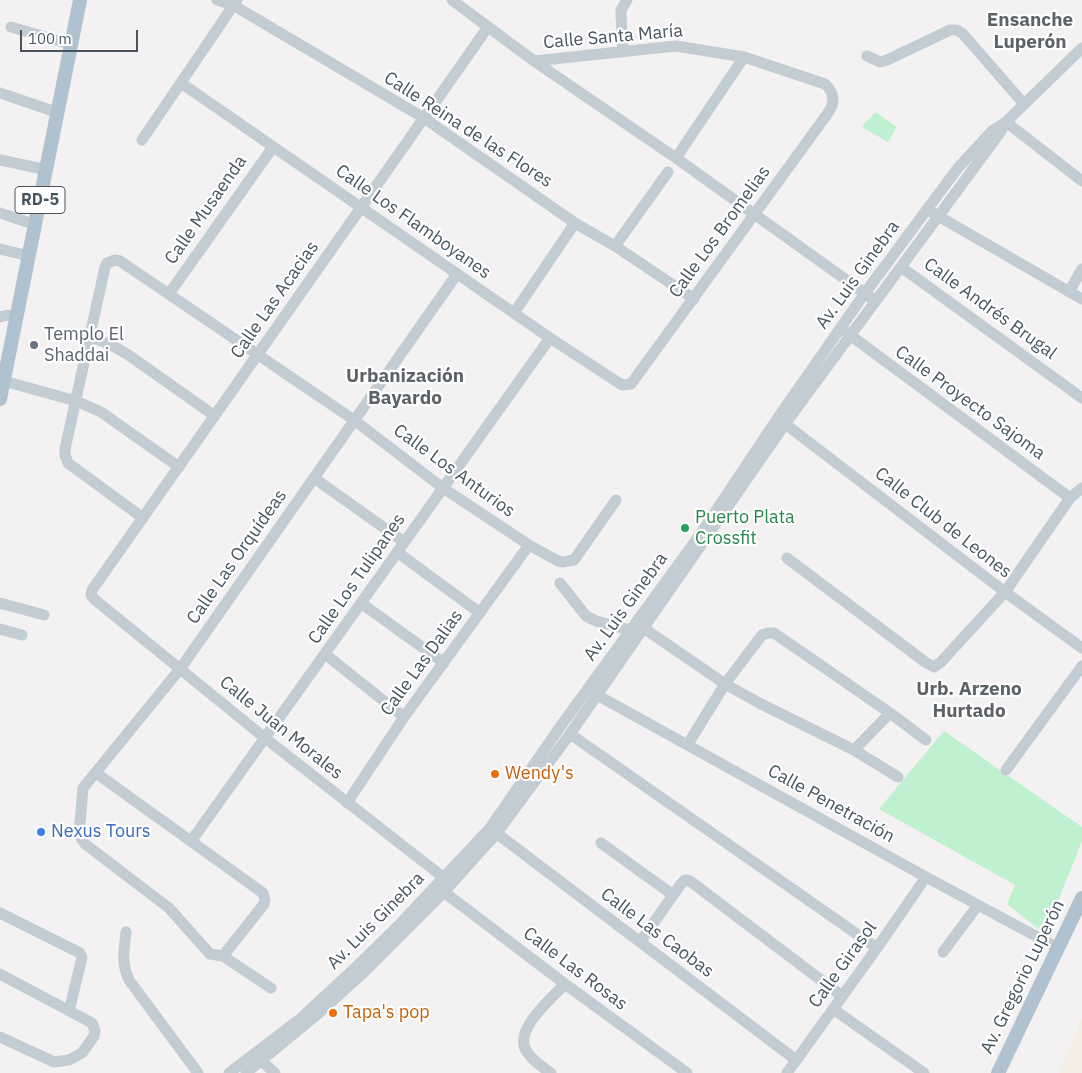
<!DOCTYPE html>
<meta charset="utf-8">
<style>
body{margin:0}
#map{position:relative;width:1082px;height:1073px;overflow:hidden;background:#f3f1f1;font-family:"IBM Plex Sans",sans-serif}
canvas{display:block}
.scale{position:absolute;left:20px;top:30px;width:118px;height:22px;box-sizing:border-box;border:2px solid #48555f;border-top:0;padding-left:6px;font-size:15px;line-height:18px;white-space:nowrap;color:#48555f;-webkit-text-stroke:4px #fff;paint-order:stroke}
</style>
<div id="map">
<canvas width="1082" height="1073"></canvas>
<div class="scale">100 m</div>
</div>
<script>
const ctx = document.querySelector('canvas').getContext('2d');
ctx.lineJoin = 'round';
function fillPath(path, color) { ctx.fillStyle = color; ctx.fill(path, 'evenodd'); }
function stroke(path, color, width, dash) { ctx.strokeStyle = color; ctx.lineWidth = width; ctx.lineCap = dash ? 'butt' : 'round'; ctx.setLineDash(dash || []); ctx.stroke(path); }
function label(font, color, halo, rows, align = 'center') {
  ctx.font = font + ' "IBM Plex Sans",sans-serif'; ctx.lineWidth = 4.5; ctx.setLineDash([]); ctx.textBaseline = 'middle'; ctx.strokeStyle = halo; ctx.fillStyle = color; for (const [text, x, y, turn = 0] of rows) {
    ctx.save(); ctx.translate(x, y); ctx.rotate((+turn || 0) * Math.PI / 180); ctx.textAlign = isNaN(turn) ? turn : align; if (halo) ctx.strokeText(text, 0, 0); ctx.fillText(text, 0, 0); ctx.restore();
  }
}
fillPath(new Path2D(`
 M 875,112 L 897,127 L 888,142 L 862,127 Z
 M 944,731 L 1082,827 L 1082,841 L 1045,934 L 1007,904 L 1015,885 L 879,809 Z`), '#bff1d0');
fillPath(new Path2D(`
 M 1082,1019 L 1082,1073 L 1059,1073 Z`), '#f4eee2');
stroke(new Path2D(`
 M 217,0 L 233,5 L 424,118 L 575,223 L 615,246 L 694,299
 M 452,0 L 534,61 L 676,158 L 870,297
 M 11,27 L 63,42
 M 623,50 L 621,15 L 621,10 L 627,0
 M 867,56 L 880,62 L 887,60 L 950,30 L 957,30 L 963,34 L 1024,104
 M 181,83 L 550,338 L 622,385 L 631,384 L 828,113 C 835,103 835,93 825,84 L 744,57 L 676,46 L 534,61
 M 0,93 L 50,110
 M 1006,122 L 1082,181
 M 142,140 L 237,0
 M 676,158 L 744,57
 M 0,160 L 38,168
 M 0,213 L 27,222
 M 933,213 L 1082,299
 M 615,246 L 668,172
 M 0,249 L 21,254
 M 901,267 L 1082,398
 M 1069,292 L 1082,269
 M 169,294 L 273,147
 M 514,313 L 575,223
 M 0,317 L 8,315
 M 846,332 L 1070,498
 M 91,337 L 111,345 L 127,354 L 215,416
 M 4,381 L 76,401 L 101,412 L 179,467
 M 780,420 L 1005,592 L 1082,648
 M 314,478 L 404,542
 M 143,518 L 68,463 L 65,455 L 65,449 L 105,267 L 107,263 L 115,260 L 120,261 L 354,420 L 443,488 L 529,545 L 558,561 L 563,562 L 574,560 L 616,500
 M 397,552 L 480,613
 M 787,558 L 925,662 L 934,667 L 941,662 L 1005,592 L 1070,498 L 1082,488
 M 560,583 L 586,616 L 596,621 L 630,630
 M 0,603 L 44,615
 M 361,603 L 444,663
 M 0,629 L 22,635
 M 645,629 L 725,684 L 761,704 L 854,750 L 898,777
 M 325,654 L 404,717
 M 592,690 L 597,695 L 926,877 L 1058,948
 M 570,734 L 877,948
 M 688,744 L 725,684 L 762,635 L 768,633 L 774,633 L 890,713 L 926,740
 M 854,750 L 890,713
 M 1006,770 L 1082,666
 M 96,773 L 263,893 L 265,899 L 264,904 L 223,956 L 271,988
 M 347,803 L 404,717 L 529,545
 M 491,829 L 796,1060
 M 192,840 L 550,338
 M 601,843 L 673,895
 M 448,881 L 265,738 L 94,599 L 91,595 L 92,590 L 488,27
 M 444,892 L 565,984 L 687,1073
 M 0,913 L 80,953 L 82,958 L 69,1011
 M 126,932 C 124,951 121,963 129,980 L 198,1073
 M 640,942 L 681,884 L 685,880 L 690,881 L 842,996
 M 943,952 L 978,905
 M 223,956 L 210,954 L 169,908 L 85,844 L 79,835 L 83,788 L 180,669 L 457,274
 M 0,974 L 92,1023 L 95,1031 L 94,1036 L 82,1053 L 69,1060 L 54,1062 L 0,1037
 M 833,1009 L 924,1073
 M 258,1058 L 275,1073
 M 229,1073 L 301,1018 L 355,968 L 397,927 L 490,828 L 560,727 L 699,536 L 777,419 L 865,293 L 957,169 L 992,131 L 1006,122 L 1082,48
 M 246,1073 L 319,1013 L 362,974 L 444,892 L 496,834 L 570,734 L 785,424 L 999,134 L 1005,124
 M 551,1073 C 542,1067 533,1061 527,1052 C 512,1031 551,999 565,984
 M 787,1073 L 877,948 L 926,877`), '#c1ccd3', 11);
stroke(new Path2D(`
 M 0,399 L 80,0
 M 998,1073 L 1082,898`), '#b0c2d0', 14);
for (const [x, y, r, color] of [
 [34,345,5,"#6b7280"],
 [685,528,5,"#2e9e5b"],
 [495,774,5,"#e8710a"],
 [41,832,5,"#3f7fe0"],
 [333,1013,5,"#e8710a"]
]) { const dot = new Path2D(); dot.arc(x, y, r, 0, 2 * Math.PI); ctx.fillStyle = color; ctx.fill(dot); stroke(dot, '#fff', 2); }
for (const [x, y, w] of [
 [40,200,50]
]) { const box = new Path2D(); box.roundRect(x - w / 2, y - 13.5, w, 27, 4); ctx.fillStyle = '#fff'; ctx.fill(box); stroke(box, '#48555f', 1); }
label('bold 16px', '#48555f', null, [
 ["RD-5",40,200]
]);
label('18px', '#48555f', '#fff', [
 ["Calle Santa María",613,37,-5],
 ["Calle Reina de las Flores",468,130,33],
 ["Calle Musaenda",206,210,-55],
 ["Calle Los Flamboyanes",413,222,35],
 ["Calle Los Bromelias",720,232,-54],
 ["Av. Luis Ginebra",858,275,-54],
 ["Calle Las Acacias",275,300,-55],
 ["Calle Andrés Brugal",990,309,36],
 ["Calle Proyecto Sajoma",970,403,36],
 ["Calle Los Anturios",454,471,36],
 ["Calle Club de Leones",943,523,38],
 ["Calle Las Orquídeas",237,557,-55],
 ["Calle Los Tulipanes",357,579,-55],
 ["Av. Luis Ginebra",626,607,-54],
 ["Calle Las Dalias",422,663,-54],
 ["Calle Juan Morales",281,728,39],
 ["Calle Penetración",831,804,29],
 ["Av. Luis Ginebra",376,921,-45],
 ["Calle Las Caobas",657,933,37],
 ["Calle Girasol",843,965,-54],
 ["Calle Las Rosas",575,969,37],
 ["Av. Gregorio Luperón",1023,977,-64]
]);
label('18px', '#5b616d', '#fff', [
 ["Templo El",44,335],
 ["Shaddai",44,356]
], 'left');
label('18px', '#27864d', '#fff', [
 ["Puerto Plata",695,518],
 ["Crossfit",695,539]
], 'left');
label('18px', '#c56008', '#fff', [
 ["Wendy's",505,774],
 ["Tapa's pop",343,1013]
], 'left');
label('18px', '#366cbe', '#fff', [
 ["Nexus Tours",51,832]
], 'left');
label('bold 19px', '#5d6266', '#fff', [
 ["Ensanche",1030,21],
 ["Luperón",1030,43],
 ["Urbanización",405,377],
 ["Bayardo",405,399],
 ["Urb. Arzeno",969,690],
 ["Hurtado",969,712]
]);
</script>
